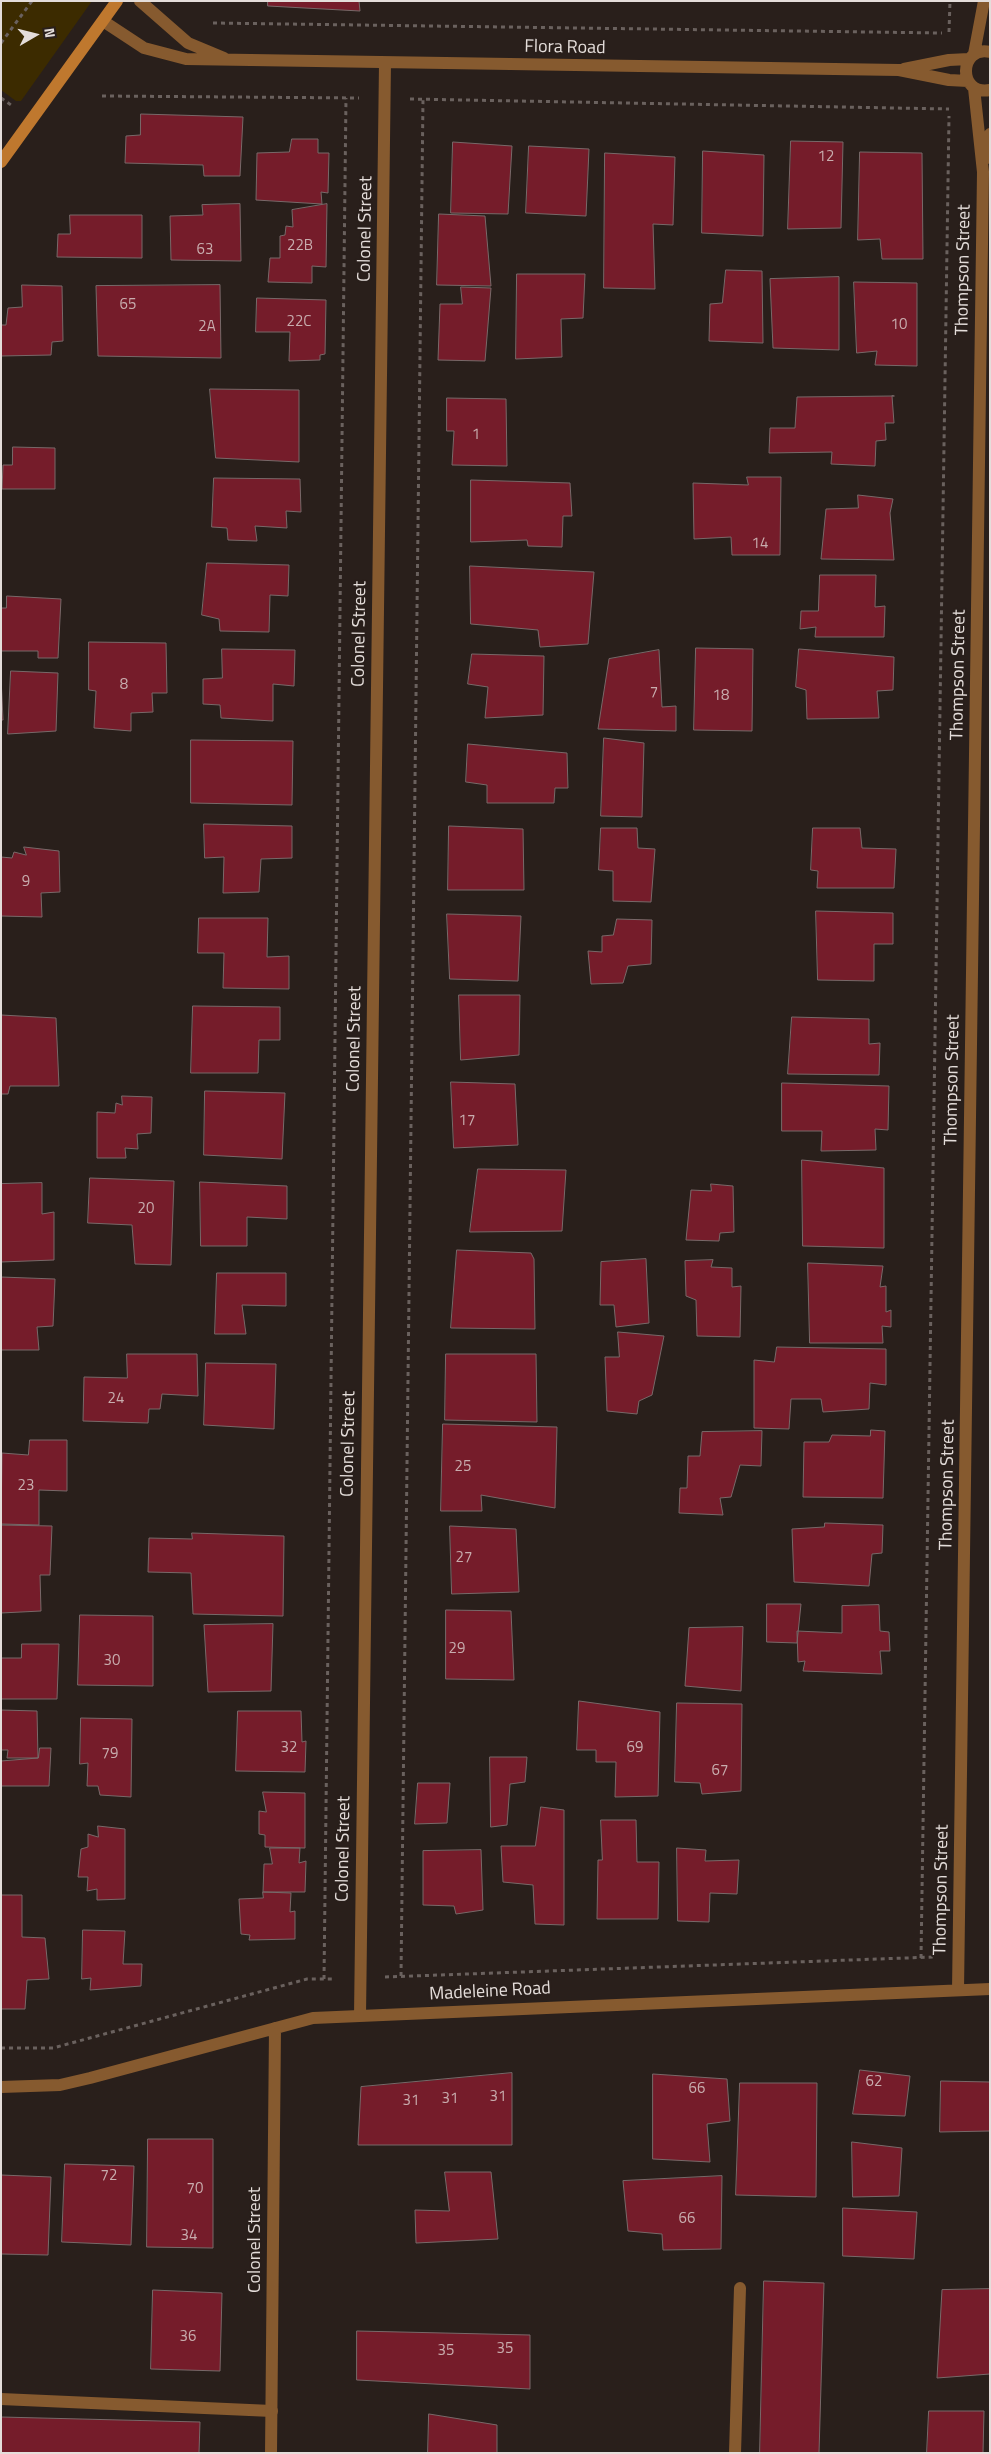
<!DOCTYPE html>
<style>
body{margin:0}
#map{position:relative;width:991px;height:2454px;overflow:hidden;background:#291f1b;font-family:"Titillium Web",sans-serif}
canvas{display:block}
.frame{position:absolute;inset:0;border:2px solid #e4ddda;pointer-events:none}
.north{position:absolute;left:10px;top:10px;width:50px;height:50px;-webkit-text-stroke:4px #291f1b;paint-order:stroke;rotate:82deg;font-size:14px;font-weight:700;line-height:20px;text-align:center;color:#e4ddda}
.north::after{content:'';display:block;margin:auto;width:18px;height:22px;background:#e4ddda;clip-path:polygon(50% 0,100% 100%,50% 72%,0 100%)}
</style>
<div id="map">
<canvas width="991" height="2454"></canvas>
<div class="frame"></div>
<div class="north">N</div>
</div>
<script>
const ctx = document.querySelector('canvas').getContext('2d');
ctx.lineJoin = 'round';
function fillPath(path, color) { ctx.fillStyle = color; ctx.fill(path, 'evenodd'); }
function stroke(path, color, width, dash) { ctx.strokeStyle = color; ctx.lineWidth = width; ctx.lineCap = dash ? 'butt' : 'round'; ctx.setLineDash(dash || []); ctx.stroke(path); }
function label(font, color, halo, rows, align = 'center') {
  ctx.font = font + ' "Titillium Web",sans-serif'; ctx.lineWidth = 4; ctx.setLineDash([]); ctx.textBaseline = 'middle'; ctx.strokeStyle = halo; ctx.fillStyle = color; for (const [text, x, y, turn = 0] of rows) {
    ctx.save(); ctx.translate(x, y); ctx.rotate((+turn || 0) * Math.PI / 180); ctx.textAlign = isNaN(turn) ? turn : align; if (halo) ctx.strokeText(text, 0, 0); ctx.fillText(text, 0, 0); ctx.restore();
  }
}
fillPath(new Path2D(`
 M 1,1 L 92,1 L 21,101 L 16,101 L 1,90 Z`), '#3c2b00');
const building = new Path2D(`
 M 268,1 L 359,1 L 360,11 L 268,6 Z
 M 141,114 L 243,117 L 240,176 L 204,176 L 203,165 L 125,163 L 126,136 L 140,135 Z
 M 292,139 L 318,139 L 318,153 L 329,153 L 328,193 L 321,192 L 322,204 L 256,200 L 257,153 L 289,152 Z
 M 791,141 L 843,142 L 841,228 L 788,229 Z
 M 453,142 L 512,146 L 508,214 L 451,213 Z
 M 529,146 L 589,149 L 586,216 L 526,213 Z
 M 703,151 L 764,155 L 763,236 L 702,233 Z
 M 860,152 L 922,153 L 923,259 L 882,259 L 880,239 L 858,240 Z
 M 605,153 L 675,157 L 673,225 L 653,224 L 655,289 L 604,288 Z
 M 240,204 L 241,261 L 171,260 L 170,216 L 203,215 L 202,205 Z
 M 327,204 L 326,267 L 312,266 L 312,283 L 268,282 L 270,258 L 280,258 L 280,236 L 285,235 L 286,226 L 293,227 L 292,210 Z
 M 439,214 L 485,216 L 491,286 L 437,285 Z
 M 70,215 L 142,215 L 142,258 L 57,257 L 58,234 L 70,234 Z
 M 726,270 L 762,271 L 763,343 L 709,341 L 710,304 L 722,303 Z
 M 517,274 L 585,274 L 583,318 L 561,319 L 562,357 L 516,359 Z
 M 839,277 L 839,350 L 773,348 L 770,279 Z
 M 854,282 L 917,283 L 917,366 L 875,365 L 877,351 L 857,353 Z
 M 22,285 L 62,286 L 63,341 L 52,342 L 51,355 L 1,356 L 1,325 L 6,325 L 8,308 L 22,307 Z
 M 220,285 L 221,358 L 98,356 L 96,286 Z
 M 461,287 L 491,288 L 485,361 L 438,360 L 440,304 L 462,304 Z
 M 257,298 L 326,300 L 325,354 L 320,355 L 320,360 L 289,361 L 290,332 L 256,332 Z
 M 210,389 L 299,390 L 299,462 L 216,458 Z
 M 892,396 L 894,423 L 885,423 L 886,440 L 876,441 L 875,466 L 831,464 L 832,452 L 769,453 L 770,428 L 795,428 L 797,397 L 894,396 Z
 M 447,398 L 506,399 L 507,466 L 452,465 L 454,431 L 447,431 Z
 M 13,447 L 55,448 L 55,489 L 2,489 L 3,465 L 12,465 Z
 M 747,477 L 781,477 L 780,555 L 732,555 L 731,537 L 694,539 L 693,483 L 748,485 Z
 M 214,478 L 300,479 L 301,512 L 286,511 L 287,528 L 255,526 L 257,541 L 228,540 L 227,528 L 212,527 Z
 M 471,480 L 570,483 L 572,516 L 563,516 L 562,547 L 528,546 L 527,540 L 471,542 Z
 M 858,495 L 893,499 L 890,513 L 894,560 L 821,559 L 826,509 L 858,508 Z
 M 207,563 L 289,565 L 288,596 L 270,595 L 269,632 L 220,631 L 219,619 L 202,615 Z
 M 470,566 L 594,572 L 588,644 L 540,647 L 538,630 L 471,624 Z
 M 820,575 L 876,575 L 875,607 L 885,606 L 884,637 L 815,637 L 816,627 L 800,629 L 801,611 L 818,611 Z
 M 7,596 L 61,599 L 58,658 L 38,658 L 38,651 L 1,651 L 1,608 L 6,608 Z
 M 89,642 L 166,643 L 167,693 L 152,693 L 153,712 L 131,713 L 131,731 L 94,728 L 96,691 L 89,690 Z
 M 696,648 L 753,649 L 752,731 L 694,730 Z
 M 222,649 L 295,650 L 294,686 L 273,684 L 273,721 L 221,718 L 220,705 L 203,704 L 203,679 L 222,678 Z
 M 799,649 L 894,657 L 893,690 L 877,691 L 879,718 L 807,719 L 806,690 L 796,687 Z
 M 659,650 L 662,707 L 676,706 L 676,731 L 598,729 L 609,659 Z
 M 472,654 L 544,656 L 543,715 L 485,718 L 488,687 L 468,684 Z
 M 11,671 L 58,673 L 56,731 L 8,734 Z
 M 1,677 L 3,720 L 1,720 Z
 M 604,738 L 644,743 L 642,817 L 601,816 Z
 M 191,740 L 293,741 L 292,805 L 191,803 Z
 M 468,744 L 567,753 L 568,788 L 555,788 L 554,803 L 487,803 L 487,785 L 466,782 Z
 M 204,824 L 292,826 L 292,858 L 261,859 L 259,892 L 223,893 L 224,857 L 205,858 Z
 M 449,826 L 523,829 L 524,890 L 448,890 Z
 M 601,828 L 637,828 L 638,848 L 655,849 L 651,902 L 613,901 L 613,871 L 599,870 Z
 M 813,828 L 860,828 L 862,848 L 896,849 L 894,888 L 817,888 L 818,871 L 811,870 Z
 M 24,847 L 59,851 L 60,892 L 41,893 L 42,917 L 1,916 L 1,857 L 12,858 L 14,852 L 26,855 Z
 M 816,911 L 893,913 L 893,944 L 874,944 L 874,981 L 818,980 Z
 M 447,914 L 521,916 L 518,981 L 450,979 Z
 M 199,918 L 268,918 L 267,957 L 289,956 L 289,989 L 223,988 L 224,953 L 198,953 Z
 M 617,919 L 652,920 L 651,964 L 628,966 L 623,983 L 591,984 L 588,951 L 602,952 L 602,936 L 613,935 Z
 M 459,995 L 520,995 L 519,1055 L 461,1060 Z
 M 193,1006 L 280,1007 L 280,1040 L 259,1040 L 258,1073 L 191,1073 Z
 M 1,1015 L 56,1018 L 59,1086 L 10,1086 L 8,1094 L 1,1094 Z
 M 792,1017 L 869,1019 L 869,1044 L 880,1043 L 879,1075 L 788,1074 Z
 M 451,1082 L 515,1084 L 518,1145 L 454,1148 Z
 M 782,1083 L 889,1086 L 888,1130 L 875,1129 L 876,1150 L 821,1151 L 822,1131 L 782,1131 Z
 M 205,1091 L 285,1093 L 282,1159 L 204,1155 Z
 M 122,1096 L 152,1097 L 151,1133 L 137,1134 L 138,1149 L 125,1148 L 126,1158 L 97,1158 L 97,1112 L 115,1113 L 116,1103 L 122,1105 Z
 M 802,1160 L 884,1168 L 884,1248 L 803,1246 Z
 M 478,1169 L 566,1170 L 562,1231 L 470,1232 Z
 M 90,1178 L 174,1181 L 171,1265 L 135,1264 L 132,1225 L 88,1223 Z
 M 200,1182 L 287,1186 L 287,1219 L 247,1217 L 247,1246 L 201,1246 Z
 M 42,1183 L 42,1214 L 54,1212 L 54,1260 L 1,1262 L 1,1184 Z
 M 711,1184 L 733,1186 L 734,1232 L 720,1233 L 719,1241 L 686,1240 L 691,1190 L 711,1191 Z
 M 457,1250 L 531,1253 L 534,1259 L 535,1329 L 451,1328 Z
 M 646,1259 L 649,1323 L 616,1327 L 614,1305 L 600,1305 L 601,1262 Z
 M 713,1260 L 711,1267 L 732,1268 L 732,1287 L 741,1286 L 740,1337 L 697,1336 L 696,1300 L 686,1296 L 685,1261 Z
 M 808,1263 L 883,1266 L 880,1287 L 886,1286 L 886,1312 L 891,1310 L 891,1327 L 882,1326 L 883,1343 L 810,1343 Z
 M 217,1273 L 286,1273 L 286,1306 L 242,1305 L 246,1334 L 215,1334 Z
 M 1,1277 L 55,1279 L 53,1326 L 37,1327 L 39,1350 L 1,1350 Z
 M 618,1332 L 664,1336 L 652,1395 L 639,1401 L 637,1414 L 607,1411 L 605,1357 L 619,1357 Z
 M 777,1347 L 886,1349 L 886,1385 L 870,1383 L 869,1409 L 823,1412 L 821,1399 L 791,1399 L 789,1429 L 754,1428 L 754,1360 L 774,1362 Z
 M 127,1354 L 197,1354 L 198,1396 L 162,1394 L 160,1409 L 149,1409 L 148,1423 L 83,1421 L 84,1377 L 127,1378 Z
 M 446,1354 L 536,1354 L 537,1422 L 445,1420 Z
 M 206,1363 L 276,1364 L 274,1429 L 204,1425 Z
 M 443,1424 L 557,1427 L 555,1508 L 481,1495 L 482,1511 L 441,1511 Z
 M 871,1430 L 885,1431 L 883,1498 L 803,1497 L 804,1442 L 829,1442 L 832,1435 L 870,1436 Z
 M 762,1431 L 761,1466 L 740,1465 L 731,1497 L 720,1498 L 723,1515 L 679,1513 L 680,1488 L 687,1488 L 688,1456 L 700,1456 L 702,1432 Z
 M 30,1440 L 67,1440 L 67,1491 L 39,1490 L 39,1525 L 1,1524 L 2,1453 L 28,1455 Z
 M 825,1523 L 883,1525 L 882,1553 L 872,1554 L 869,1586 L 794,1582 L 792,1529 L 824,1527 Z
 M 1,1525 L 52,1526 L 50,1575 L 40,1575 L 41,1611 L 1,1613 Z
 M 450,1526 L 516,1529 L 519,1592 L 452,1594 Z
 M 192,1533 L 284,1536 L 283,1616 L 193,1614 L 191,1573 L 148,1572 L 149,1538 L 192,1539 Z
 M 767,1604 L 801,1604 L 797,1643 L 767,1642 Z
 M 879,1605 L 880,1631 L 889,1632 L 890,1651 L 880,1651 L 882,1674 L 803,1671 L 805,1661 L 798,1662 L 797,1631 L 842,1633 L 842,1606 Z
 M 446,1610 L 511,1611 L 514,1680 L 446,1679 Z
 M 80,1615 L 153,1616 L 153,1686 L 78,1685 Z
 M 273,1624 L 271,1691 L 208,1692 L 204,1625 Z
 M 743,1627 L 741,1691 L 685,1686 L 689,1628 Z
 M 22,1644 L 59,1644 L 57,1699 L 1,1699 L 1,1658 L 21,1658 Z
 M 579,1701 L 660,1712 L 658,1796 L 615,1797 L 616,1762 L 596,1762 L 596,1750 L 577,1750 Z
 M 677,1703 L 742,1704 L 741,1791 L 702,1794 L 700,1783 L 675,1782 Z
 M 1,1710 L 37,1711 L 38,1758 L 7,1758 L 8,1750 L 1,1750 Z
 M 238,1711 L 301,1711 L 302,1742 L 306,1741 L 305,1772 L 236,1771 Z
 M 81,1718 L 132,1719 L 131,1797 L 100,1795 L 98,1786 L 87,1786 L 88,1763 L 80,1764 Z
 M 40,1748 L 51,1748 L 49,1786 L 1,1786 L 1,1761 L 38,1758 Z
 M 490,1757 L 527,1757 L 525,1782 L 510,1784 L 507,1825 L 491,1827 Z
 M 418,1783 L 450,1783 L 447,1823 L 415,1824 Z
 M 263,1792 L 305,1793 L 305,1848 L 265,1847 L 265,1835 L 259,1834 L 259,1811 L 266,1812 Z
 M 541,1807 L 564,1810 L 564,1925 L 535,1924 L 533,1885 L 503,1882 L 501,1846 L 535,1846 Z
 M 601,1820 L 636,1820 L 637,1862 L 659,1862 L 658,1919 L 597,1919 L 598,1860 L 602,1860 Z
 M 98,1826 L 125,1829 L 125,1899 L 97,1900 L 97,1889 L 87,1891 L 88,1877 L 78,1877 L 81,1849 L 88,1847 L 88,1834 L 98,1837 Z
 M 270,1848 L 300,1848 L 299,1863 L 306,1861 L 305,1892 L 263,1892 L 264,1864 L 272,1864 Z
 M 677,1848 L 706,1850 L 705,1861 L 739,1860 L 737,1894 L 710,1893 L 709,1922 L 678,1921 Z
 M 481,1850 L 483,1910 L 456,1914 L 454,1906 L 423,1905 L 423,1851 Z
 M 263,1892 L 291,1893 L 290,1912 L 295,1911 L 295,1939 L 249,1940 L 250,1935 L 241,1934 L 239,1899 L 263,1898 Z
 M 1,1895 L 22,1895 L 22,1937 L 45,1938 L 49,1979 L 27,1980 L 25,2009 L 1,2009 Z
 M 83,1930 L 125,1931 L 123,1964 L 142,1964 L 141,1986 L 90,1990 L 91,1978 L 82,1979 Z
 M 860,2070 L 910,2076 L 905,2116 L 853,2114 Z
 M 512,2073 L 512,2145 L 358,2145 L 361,2087 Z
 M 653,2074 L 727,2079 L 730,2121 L 707,2124 L 710,2162 L 653,2159 Z
 M 941,2081 L 990,2082 L 990,2131 L 940,2132 Z
 M 740,2083 L 817,2083 L 816,2197 L 736,2195 Z
 M 148,2139 L 213,2139 L 213,2248 L 147,2247 Z
 M 852,2142 L 902,2148 L 899,2196 L 853,2197 Z
 M 65,2164 L 134,2166 L 131,2245 L 62,2242 Z
 M 445,2172 L 491,2172 L 498,2239 L 416,2243 L 415,2210 L 449,2211 Z
 M 1,2175 L 51,2177 L 48,2255 L 1,2254 Z
 M 722,2176 L 721,2249 L 663,2250 L 662,2234 L 628,2231 L 623,2181 Z
 M 843,2208 L 917,2212 L 914,2259 L 843,2256 Z
 M 764,2281 L 824,2283 L 819,2453 L 760,2453 Z
 M 990,2289 L 990,2374 L 937,2378 L 942,2290 Z
 M 153,2290 L 222,2293 L 220,2371 L 151,2369 Z
 M 357,2331 L 530,2335 L 530,2389 L 357,2380 Z
 M 929,2411 L 984,2411 L 983,2453 L 927,2453 Z
 M 429,2414 L 497,2425 L 497,2453 L 428,2453 Z
 M 1,2417 L 200,2422 L 199,2453 L 1,2453 Z`);
fillPath(building, '#751c2a');
stroke(building, '#786969', 1);
stroke(new Path2D(`
 M 213,23 L 942,33
 M 949,32 L 950,1
 M 1,43 L 32,1
 M 102,96 L 359,98
 M 1,98 L 11,105
 M 410,99 L 949,109
 M 921,1958 L 949,116
 M 401,1976 L 423,99
 M 385,1977 L 933,1957
 M 324,1979 L 346,98
 M 1,2048 L 53,2048 L 307,1979 L 334,1979`), '#6a615e', 3, [4, 4]);
stroke(new Path2D(`
 M 1,2399 L 272,2411
 M 735,2453 L 740,2288`), '#865a2f', 12);
stroke(new Path2D(`
 M 140,1 L 188,43 L 224,58
 M 103,21 L 144,48 L 186,59 L 899,70 L 949,80 L 968,81
 M 990,52 C 959,45 957,96 990,90
 M 974,54 L 984,1
 M 904,69 L 949,60 L 969,59
 M 985,159 L 990,134
 M 958,1989 L 983,172 L 974,88
 M 360,2015 L 385,63
 M 1,2087 L 60,2085 L 90,2078 L 313,2018 L 990,1989
 M 271,2453 L 275,2028`), '#865a2f', 12);
stroke(new Path2D(`
 M 1,162 L 117,1`), '#bf782e', 12);
label('15px', '#c8adae', null, [
 ["12",826,157],
 ["22B",300,246],
 ["63",205,250],
 ["65",128,305],
 ["22C",299,322],
 ["10",899,325],
 ["2A",207,327],
 ["1",476,435],
 ["14",760,544],
 ["8",124,685],
 ["7",654,693],
 ["18",721,696],
 ["9",26,882],
 ["17",467,1121],
 ["20",146,1209],
 ["24",116,1399],
 ["25",463,1467],
 ["23",26,1486],
 ["27",464,1558],
 ["29",457,1649],
 ["30",112,1661],
 ["32",289,1748],
 ["69",635,1748],
 ["79",110,1754],
 ["67",720,1771],
 ["62",874,2082],
 ["66",697,2089],
 ["31",498,2097],
 ["31",450,2099],
 ["31",411,2101],
 ["72",109,2176],
 ["70",195,2189],
 ["66",687,2219],
 ["34",189,2236],
 ["36",188,2337],
 ["35",505,2349],
 ["35",446,2351]
]);
label('18px', '#e4ddda', '#291f1b', [
 ["Flora Road",565,48,1],
 ["Colonel Street",366,229,-89],
 ["Thompson Street",964,270,-89],
 ["Colonel Street",360,634,-89],
 ["Thompson Street",959,675,-89],
 ["Colonel Street",355,1039,-89],
 ["Thompson Street",953,1080,-89],
 ["Colonel Street",349,1444,-89],
 ["Thompson Street",948,1485,-89],
 ["Colonel Street",344,1849,-89],
 ["Thompson Street",942,1890,-89],
 ["Madeleine Road",490,1992,-3],
 ["Colonel Street",256,2240,-90]
]);
</script>
